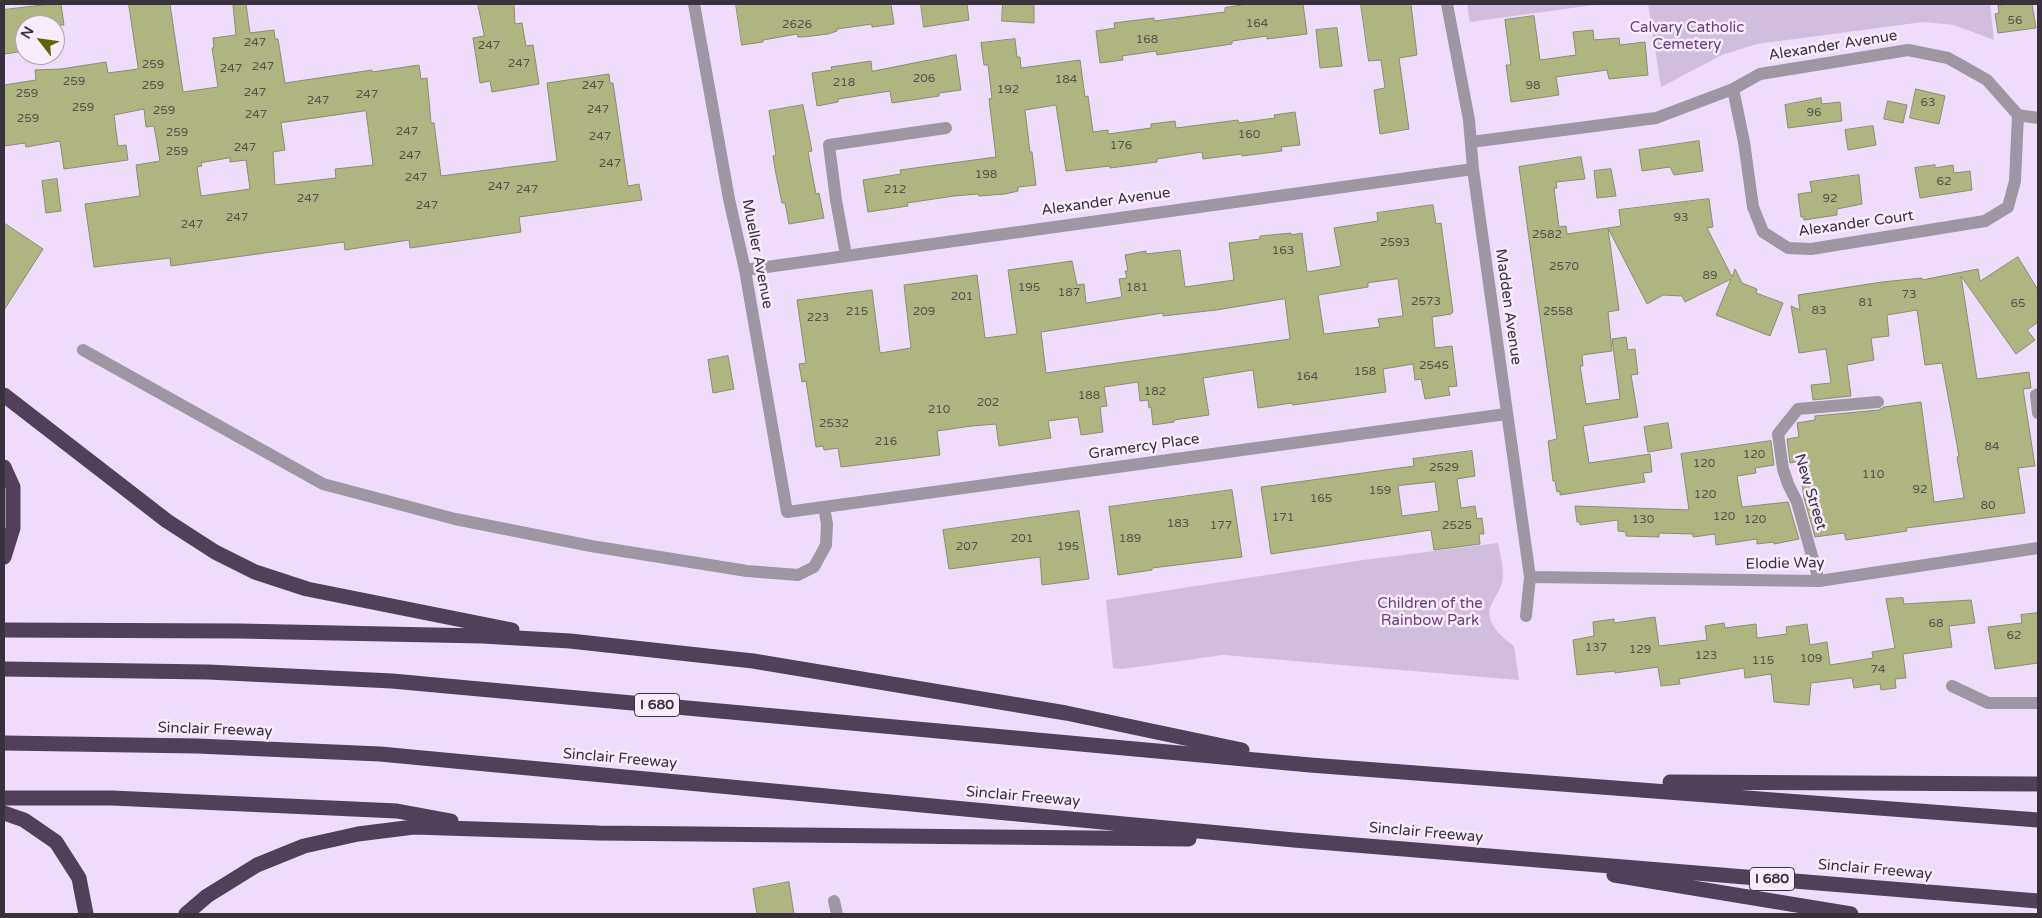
<!DOCTYPE html>
<style>
body{margin:0}
#map{position:relative;width:2042px;height:918px;overflow:hidden;background:#efdcfa;font-family:"Varela Round",sans-serif}
canvas{display:block}
.frame{position:absolute;inset:0;border:5px solid #39323d;pointer-events:none}
.north{position:absolute;left:15px;top:15px;width:50px;height:50px;box-sizing:border-box;background:#f8ecfe;border:1px solid #aca2b1;border-radius:50%;rotate:300deg;font-size:14px;font-weight:700;line-height:20px;text-align:center;color:#39323d}
.north::after{content:'';display:block;margin:auto;width:18px;height:22px;background:#5f6400;clip-path:polygon(50% 0,100% 100%,50% 72%,0 100%)}
</style>
<div id="map">
<canvas width="2042" height="918"></canvas>
<div class="frame"></div>
<div class="north">N</div>
</div>
<script>
const ctx = document.querySelector('canvas').getContext('2d');
ctx.lineJoin = 'round';
function fillPath(path, color) { ctx.fillStyle = color; ctx.fill(path, 'evenodd'); }
function stroke(path, color, width, dash) { ctx.strokeStyle = color; ctx.lineWidth = width; ctx.lineCap = dash ? 'butt' : 'round'; ctx.setLineDash(dash || []); ctx.stroke(path); }
function label(font, color, halo, rows, align = 'center') {
  ctx.font = font + ' "Varela Round",sans-serif'; ctx.lineWidth = 5; ctx.setLineDash([]); ctx.textBaseline = 'middle'; ctx.strokeStyle = halo; ctx.fillStyle = color; for (const [text, x, y, turn = 0] of rows) {
    ctx.save(); ctx.translate(x, y); ctx.rotate((+turn || 0) * Math.PI / 180); ctx.textAlign = isNaN(turn) ? turn : align; if (halo) ctx.strokeText(text, 0, 0); ctx.fillText(text, 0, 0); ctx.restore();
  }
}
fillPath(new Path2D(`
 M 1467,4 L 1601,4 L 1470,22 Z
 M 1648,4 L 1990,4 L 1994,40 L 1954,25 L 1923,22 L 1757,44 L 1722,55 L 1661,87 Z
 M 1498,543 C 1500,554 1505,571 1502,582 C 1500,591 1493,599 1490,608 C 1486,624 1503,638 1514,646 L 1519,680 L 1223,655 L 1122,669 L 1113,668 L 1106,600 L 1363,560 Z`), '#d1bddc');
const building = new Path2D(`
 M 51,4 L 61,4 L 64,25 L 25,25 L 25,51 L 4,54 L 4,10 Z
 M 129,4 L 170,4 L 183,92 L 218,87 L 212,48 L 214,47 L 213,38 L 236,35 L 233,5 L 246,4 L 250,33 L 274,30 L 275,39 L 278,39 L 285,83 L 372,70 L 372,72 L 419,65 L 421,79 L 427,78 L 431,123 L 434,123 L 441,176 L 557,161 L 547,83 L 609,74 L 610,83 L 613,83 L 628,186 L 639,184 L 642,200 L 519,217 L 521,232 L 410,248 L 409,240 L 345,250 L 344,242 L 171,266 L 170,258 L 94,267 L 85,204 L 140,196 L 136,165 L 160,161 L 154,126 L 146,127 L 144,109 L 114,115 L 118,146 L 126,145 L 128,160 L 64,169 L 60,141 L 26,147 L 25,143 L 4,146 L 4,85 L 36,80 L 35,70 L 61,69 L 106,62 L 108,73 L 138,69 ZM 366,111 L 373,165 L 335,169 L 336,178 L 275,185 L 273,152 L 285,150 L 281,123 ZM 230,158 L 230,162 L 246,160 L 250,189 L 201,196 L 197,167 L 202,166 L 201,163 Z
 M 478,4 L 514,4 L 515,24 L 522,23 L 526,46 L 533,45 L 539,84 L 492,92 L 490,81 L 480,83 L 473,38 L 484,36 Z
 M 736,4 L 891,4 L 894,24 L 872,27 L 872,24 L 837,29 L 837,31 L 828,34 L 803,37 L 798,37 L 797,34 L 763,40 L 763,42 L 742,45 Z
 M 921,4 L 967,4 L 969,20 L 924,27 Z
 M 1003,4 L 1034,4 L 1034,23 L 1002,21 Z
 M 1248,4 L 1303,4 L 1307,34 L 1267,39 L 1267,36 L 1232,41 L 1232,44 L 1157,55 L 1156,51 L 1122,56 L 1123,60 L 1100,63 L 1096,31 L 1115,28 L 1114,23 L 1154,18 L 1154,21 L 1193,16 L 1225,12 L 1225,8 Z
 M 1361,4 L 1411,4 L 1417,55 L 1399,58 L 1409,129 L 1380,134 L 1374,90 L 1385,88 L 1381,60 L 1369,61 Z
 M 2011,4 L 2032,4 L 2036,28 L 1998,33 L 1995,14 L 1999,13 L 1998,6 Z
 M 1534,16 L 1540,60 L 1576,55 L 1573,32 L 1593,30 L 1594,40 L 1619,38 L 1620,45 L 1645,42 L 1648,75 L 1609,79 L 1607,70 L 1556,77 L 1559,95 L 1511,102 L 1506,65 L 1511,65 L 1505,20 Z
 M 1337,28 L 1342,66 L 1320,68 L 1316,30 Z
 M 1015,39 L 1017,57 L 1020,57 L 1021,68 L 1080,60 L 1085,97 L 1088,96 L 1093,132 L 1108,130 L 1108,134 L 1151,128 L 1151,124 L 1175,121 L 1176,128 L 1238,120 L 1239,123 L 1275,118 L 1274,115 L 1295,112 L 1300,145 L 1281,147 L 1282,151 L 1242,156 L 1242,154 L 1203,159 L 1202,152 L 1157,159 L 1157,162 L 1110,168 L 1110,166 L 1066,171 L 1056,105 L 1025,110 L 1030,152 L 1032,152 L 1036,185 L 1018,187 L 1018,191 L 1005,194 L 979,196 L 978,194 L 954,196 L 907,203 L 908,206 L 868,212 L 863,180 L 901,174 L 900,170 L 996,157 L 989,99 L 992,98 L 988,65 L 984,65 L 981,43 Z
 M 956,55 L 961,90 L 939,93 L 939,96 L 892,103 L 890,91 L 838,99 L 838,102 L 817,106 L 812,73 L 832,70 L 831,67 L 871,61 L 872,71 Z
 M 1916,89 L 1945,96 L 1939,124 L 1910,118 Z
 M 1821,98 L 1822,104 L 1840,102 L 1842,121 L 1788,128 L 1785,105 Z
 M 1888,101 L 1907,105 L 1903,123 L 1884,119 Z
 M 803,105 L 812,151 L 808,152 L 816,194 L 819,193 L 824,218 L 789,224 L 785,203 L 782,203 L 776,174 L 773,156 L 776,155 L 769,111 Z
 M 1873,126 L 1876,145 L 1848,150 L 1845,130 Z
 M 1699,141 L 1703,171 L 1674,175 L 1670,167 L 1642,171 L 1639,150 Z
 M 1581,157 L 1585,179 L 1556,182 L 1557,188 L 1554,188 L 1559,227 L 1566,226 L 1567,234 L 1608,228 L 1619,310 L 1608,312 L 1612,351 L 1582,355 L 1583,366 L 1580,366 L 1586,404 L 1620,399 L 1612,339 L 1626,337 L 1628,350 L 1635,349 L 1638,374 L 1631,375 L 1638,417 L 1583,426 L 1589,463 L 1650,454 L 1652,472 L 1643,473 L 1645,482 L 1560,495 L 1560,491 L 1557,492 L 1555,481 L 1553,481 L 1548,441 L 1557,439 L 1519,167 Z
 M 1935,165 L 1935,168 L 1953,165 L 1954,173 L 1970,171 L 1972,190 L 1920,198 L 1915,168 Z
 M 1611,169 L 1616,196 L 1597,198 L 1594,171 Z
 M 1859,175 L 1862,204 L 1837,209 L 1837,215 L 1804,220 L 1804,217 L 1801,217 L 1798,194 L 1812,192 L 1810,182 Z
 M 57,179 L 61,211 L 46,213 L 42,181 Z
 M 1709,199 L 1713,227 L 1707,228 L 1732,277 L 1735,269 L 1742,283 L 1757,289 L 1756,293 L 1783,303 L 1770,336 L 1716,315 L 1731,279 L 1685,302 L 1682,296 L 1663,295 L 1647,304 L 1608,228 L 1621,226 L 1619,210 Z
 M 1433,205 L 1436,224 L 1441,223 L 1453,312 L 1451,314 L 1432,317 L 1435,348 L 1452,346 L 1457,386 L 1448,387 L 1450,395 L 1425,399 L 1421,379 L 1415,380 L 1413,364 L 1383,369 L 1386,392 L 1293,405 L 1292,403 L 1258,408 L 1253,370 L 1203,378 L 1209,415 L 1174,420 L 1174,422 L 1153,425 L 1151,407 L 1149,408 L 1148,400 L 1140,401 L 1138,382 L 1104,387 L 1107,406 L 1100,407 L 1103,432 L 1081,435 L 1078,417 L 1048,421 L 1051,438 L 999,446 L 996,424 L 972,426 L 937,431 L 940,455 L 841,467 L 838,448 L 824,450 L 823,446 L 816,447 L 806,381 L 802,382 L 799,364 L 806,363 L 797,300 L 872,290 L 880,353 L 911,348 L 904,285 L 977,275 L 985,338 L 1017,334 L 1008,270 L 1072,261 L 1077,285 L 1084,284 L 1086,303 L 1122,297 L 1119,279 L 1127,278 L 1125,271 L 1128,271 L 1125,255 L 1146,251 L 1146,254 L 1180,250 L 1185,287 L 1234,280 L 1229,243 L 1260,239 L 1260,236 L 1291,233 L 1291,235 L 1302,233 L 1307,272 L 1341,266 L 1334,228 L 1378,221 L 1377,213 ZM 1398,279 L 1403,316 L 1378,319 L 1380,327 L 1324,334 L 1318,295 L 1368,287 L 1368,283 ZM 1285,299 L 1290,339 L 1046,373 L 1041,332 L 1163,313 L 1163,316 L 1216,310 Z
 M 4,223 L 43,249 L 4,310 Z
 M 2018,257 L 2038,290 L 2038,322 L 2027,330 L 2035,340 L 2016,354 L 1961,276 L 1977,379 L 2029,372 L 2031,388 L 2023,389 L 2035,466 L 2018,468 L 2025,513 L 1906,528 L 1907,531 L 1846,540 L 1844,533 L 1815,537 L 1804,498 L 1799,461 L 1790,463 L 1787,439 L 1799,437 L 1797,423 L 1815,420 L 1815,416 L 1879,410 L 1884,407 L 1921,402 L 1934,502 L 1964,498 L 1957,457 L 1959,456 L 1942,363 L 1925,365 L 1917,310 L 1887,315 L 1889,336 L 1871,338 L 1874,360 L 1847,365 L 1851,396 L 1813,400 L 1811,385 L 1831,383 L 1826,349 L 1799,353 L 1791,306 L 1800,310 L 1798,295 L 1882,282 L 1922,278 L 1922,280 L 1978,269 L 1980,281 Z
 M 728,356 L 734,389 L 713,393 L 708,360 Z
 M 1668,423 L 1672,448 L 1648,452 L 1644,427 Z
 M 1771,441 L 1774,465 L 1755,468 L 1756,473 L 1737,476 L 1742,507 L 1788,502 L 1799,539 L 1774,544 L 1774,542 L 1757,544 L 1757,539 L 1716,545 L 1715,534 L 1693,537 L 1693,534 L 1659,533 L 1659,537 L 1626,536 L 1626,532 L 1618,531 L 1618,520 L 1580,525 L 1580,522 L 1577,522 L 1575,506 L 1689,510 L 1681,454 Z
 M 1472,451 L 1475,476 L 1457,479 L 1461,508 L 1475,506 L 1477,519 L 1482,518 L 1484,534 L 1479,534 L 1480,544 L 1434,550 L 1431,530 L 1271,554 L 1261,487 L 1414,466 L 1413,459 ZM 1435,482 L 1439,511 L 1402,516 L 1398,486 Z
 M 1232,490 L 1242,557 L 1152,568 L 1152,570 L 1118,575 L 1109,507 Z
 M 1079,511 L 1089,579 L 1042,585 L 1040,557 L 949,569 L 943,530 Z
 M 1903,598 L 1904,604 L 1971,600 L 1975,623 L 1949,626 L 1952,647 L 1903,654 L 1906,678 L 1895,679 L 1896,688 L 1881,690 L 1880,684 L 1854,688 L 1852,678 L 1811,683 L 1809,705 L 1774,702 L 1771,674 L 1745,678 L 1744,668 L 1679,679 L 1680,684 L 1661,686 L 1658,667 L 1615,673 L 1615,671 L 1577,675 L 1573,640 L 1594,636 L 1593,622 L 1614,619 L 1614,623 L 1655,617 L 1659,646 L 1707,640 L 1705,626 L 1724,623 L 1725,628 L 1756,624 L 1757,638 L 1787,634 L 1786,627 L 1807,624 L 1810,645 L 1827,642 L 1830,665 L 1873,658 L 1872,652 L 1895,648 L 1886,599 Z
 M 2038,613 L 2038,663 L 1995,669 L 1988,627 L 2022,623 L 2021,615 Z
 M 789,882 L 794,914 L 757,914 L 753,889 Z`);
fillPath(building, '#afb580');
stroke(building, '#898d6e', 1);
stroke(new Path2D(`
 M 694,4 L 729,199 L 745,270 L 787,512 L 1506,414
 M 1447,4 L 1469,120 L 1473,169 L 1530,577 L 1526,616
 M 1733,89 L 1744,142 L 1753,207 L 1763,232 L 1788,248 L 1811,249 L 1985,221 L 2008,207 L 2015,181 L 2018,115
 M 1471,142 L 1656,118 L 1733,89 L 1760,74 L 1908,50 L 1948,58 L 1987,80 L 2018,115 L 2038,118
 M 846,255 L 836,200 L 829,145 L 946,128
 M 745,270 L 1473,169
 M 83,350 L 323,484 L 455,519 L 591,546 L 747,571 L 798,575 L 814,567 L 826,545 L 827,524 L 824,507
 M 2038,394 L 2036,395 L 2038,413
 M 1530,577 L 1819,581 L 2038,548
 M 1819,581 L 1797,502 L 1788,484 L 1783,469 L 1778,434 L 1798,409 L 1878,402
 M 1952,686 L 1988,703 L 2038,703
 M 834,901 L 837,914`), '#9e96a2', 12);
stroke(new Path2D(`
 M 4,395 L 167,521 L 215,552 L 255,572 L 307,589 L 512,630
 M 4,467 L 13,487 L 13,528 L 4,557
 M 4,630 L 239,631 L 482,636 L 570,641 L 753,661 L 1066,713 L 1242,750
 M 4,669 L 208,672 L 392,681 L 1310,765 L 2038,820
 M 4,743 L 197,746 L 380,754 L 1294,840 L 2038,901
 M 1670,782 L 2038,784
 M 4,798 L 112,798 L 397,811 L 451,821
 M 4,813 L 24,820 L 56,842 L 79,878 L 86,914
 M 1614,875 L 1851,914
 M 186,914 L 207,896 L 257,865 L 304,846 L 358,834 L 414,827 L 599,833 L 1189,839`), '#504058', 15);
label('12px', '#56534e', null, [
 ["56",2015,21],
 ["164",1257,24],
 ["2626",797,25],
 ["168",1147,40],
 ["247",255,43],
 ["247",489,46],
 ["247",519,64],
 ["259",153,65],
 ["247",263,67],
 ["247",231,69],
 ["206",924,79],
 ["184",1066,80],
 ["259",74,82],
 ["218",844,83],
 ["259",153,86],
 ["247",593,86],
 ["98",1533,86],
 ["192",1008,90],
 ["247",255,93],
 ["259",27,94],
 ["247",367,95],
 ["247",318,101],
 ["63",1928,103],
 ["259",83,108],
 ["247",598,110],
 ["259",164,111],
 ["96",1814,113],
 ["247",256,115],
 ["259",28,119],
 ["247",407,132],
 ["259",177,133],
 ["160",1249,135],
 ["247",600,137],
 ["176",1121,146],
 ["247",245,148],
 ["259",177,152],
 ["247",410,156],
 ["247",610,164],
 ["198",986,175],
 ["247",416,178],
 ["62",1944,182],
 ["247",499,187],
 ["247",527,190],
 ["212",895,190],
 ["247",308,199],
 ["92",1830,199],
 ["247",427,206],
 ["247",237,218],
 ["93",1681,218],
 ["247",192,225],
 ["2582",1547,235],
 ["2593",1395,243],
 ["163",1283,251],
 ["2570",1564,267],
 ["89",1710,276],
 ["195",1029,288],
 ["181",1137,288],
 ["187",1069,293],
 ["73",1909,295],
 ["201",962,297],
 ["2573",1426,302],
 ["81",1866,303],
 ["65",2018,304],
 ["83",1819,311],
 ["215",857,312],
 ["209",924,312],
 ["2558",1558,312],
 ["223",818,318],
 ["2545",1434,366],
 ["158",1365,372],
 ["164",1307,377],
 ["182",1155,392],
 ["188",1089,396],
 ["202",988,403],
 ["210",939,410],
 ["2532",834,424],
 ["216",886,442],
 ["84",1992,447],
 ["120",1754,455],
 ["120",1704,464],
 ["2529",1444,468],
 ["110",1873,475],
 ["92",1920,490],
 ["159",1380,491],
 ["120",1705,495],
 ["165",1321,499],
 ["80",1988,506],
 ["120",1724,517],
 ["171",1283,518],
 ["130",1643,520],
 ["120",1755,520],
 ["183",1178,524],
 ["177",1221,526],
 ["2525",1457,526],
 ["201",1022,539],
 ["189",1130,539],
 ["207",967,547],
 ["195",1068,547],
 ["68",1936,624],
 ["62",2014,636],
 ["137",1596,648],
 ["129",1640,650],
 ["123",1706,656],
 ["109",1811,659],
 ["115",1763,661],
 ["74",1878,670]
]);
for (const [x, y, w] of [
 [657,705,45],
 [1772,879,45]
]) { const box = new Path2D(); box.roundRect(x - w / 2, y - 11.5, w, 23, 4); ctx.fillStyle = '#f8ecfe'; ctx.fill(box); stroke(box, '#39323d', 1); }
label('bold 14px', '#39323d', null, [
 ["I 680",657,705],
 ["I 680",1772,879]
]);
label('15px', '#673f79', '#f8ecfe', [
 ["Calvary Catholic",1687,28],
 ["Cemetery",1687,45],
 ["Children of the",1430,604],
 ["Rainbow Park",1430,621]
]);
label('15px', '#39323d', '#f8ecfe', [
 ["Alexander Avenue",1833,46,-9],
 ["Alexander Avenue",1106,202,-8],
 ["Alexander Court",1856,224,-8],
 ["Mueller Avenue",757,254,79],
 ["Madden Avenue",1508,307,82],
 ["Gramercy Place",1144,447,-8],
 ["New Street",1810,492,73],
 ["Elodie Way",1785,564,-1],
 ["Sinclair Freeway",215,730,2],
 ["Sinclair Freeway",620,759,5],
 ["Sinclair Freeway",1023,797,5],
 ["Sinclair Freeway",1426,833,5],
 ["Sinclair Freeway",1875,870,5]
]);
</script>
